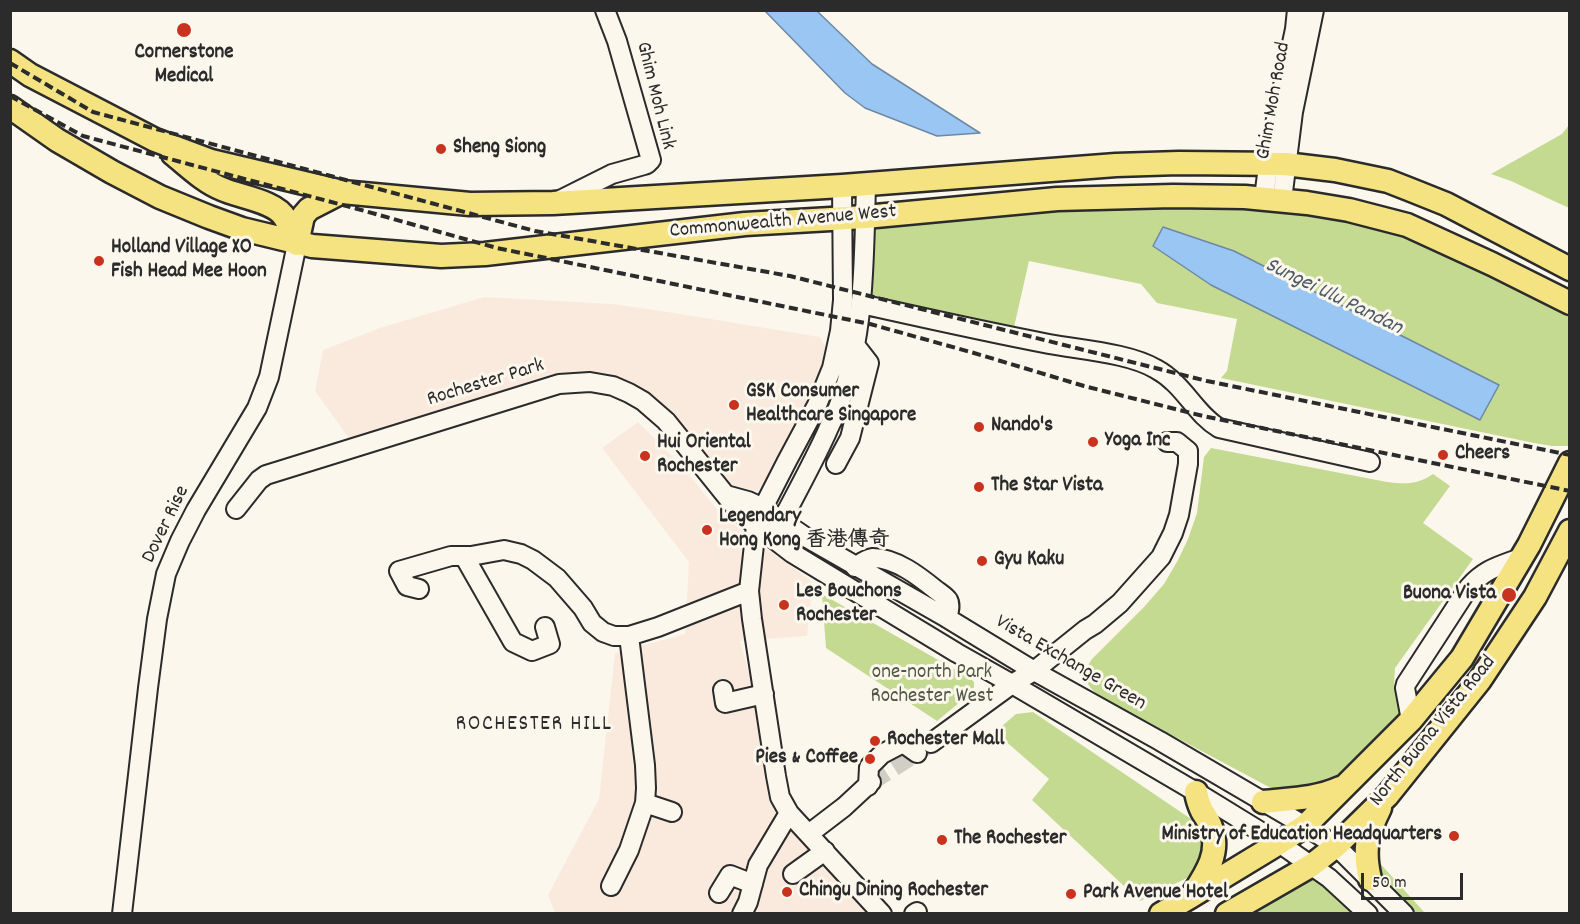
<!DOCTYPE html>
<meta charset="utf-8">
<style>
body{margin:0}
#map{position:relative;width:1580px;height:924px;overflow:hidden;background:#fbf7ec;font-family:Dekko,sans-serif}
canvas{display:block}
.frame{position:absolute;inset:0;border:12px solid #2b2b2b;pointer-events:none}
.scale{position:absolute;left:1361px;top:873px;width:102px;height:27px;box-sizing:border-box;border:3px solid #2b2b2b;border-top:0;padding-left:8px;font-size:18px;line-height:21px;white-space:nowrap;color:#2b2b2b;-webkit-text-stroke:4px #fbf7ec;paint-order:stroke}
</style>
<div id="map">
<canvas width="1580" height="924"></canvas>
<div class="frame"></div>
<div class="scale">50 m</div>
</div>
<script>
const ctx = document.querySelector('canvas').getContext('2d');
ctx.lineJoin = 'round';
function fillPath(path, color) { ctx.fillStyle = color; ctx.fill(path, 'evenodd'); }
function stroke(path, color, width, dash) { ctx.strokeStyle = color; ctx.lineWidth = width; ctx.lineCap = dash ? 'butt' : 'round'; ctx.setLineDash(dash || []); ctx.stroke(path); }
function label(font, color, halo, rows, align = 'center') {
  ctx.font = font + ' Dekko,"LXGW WenKai TC",sans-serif'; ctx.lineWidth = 6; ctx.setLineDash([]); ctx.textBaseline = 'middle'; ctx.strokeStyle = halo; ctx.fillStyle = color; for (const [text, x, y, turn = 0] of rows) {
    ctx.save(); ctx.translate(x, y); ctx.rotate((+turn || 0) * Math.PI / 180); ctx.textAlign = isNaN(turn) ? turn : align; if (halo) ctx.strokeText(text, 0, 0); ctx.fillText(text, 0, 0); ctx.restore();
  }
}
fillPath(new Path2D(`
 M 484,297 L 612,304 L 662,311 L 820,337 L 826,349 L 809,411 L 786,458 L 758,491 L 733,486 L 712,467 L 649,400 L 564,382 L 351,441 L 315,391 L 323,350 L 380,328 Z
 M 638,422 L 681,465 L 720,513 L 760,544 L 813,582 L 807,636 L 740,641 L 754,691 L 765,780 L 794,830 L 869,913 L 555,913 L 548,895 L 599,799 L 615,653 L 685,634 L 689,562 L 602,448 Z`), '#faeade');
fillPath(new Path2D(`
 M 1569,125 L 1569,208 L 1511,181 L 1491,174 L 1562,134 Z
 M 1057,199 L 1349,210 L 1569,312 L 1569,446 L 1552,446 L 1534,443 L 1221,378 L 1227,371 L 1237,319 L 1157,303 L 1141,284 L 1029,261 L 1012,336 L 861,304 L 865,217 Z
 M 1211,448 L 1387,482 C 1406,484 1417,485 1433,474 L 1450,486 L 1423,523 L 1473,559 L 1395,668 L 1394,684 L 1400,709 L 1398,721 L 1342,781 L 1282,791 L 1269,787 L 1102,698 C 1091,689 1087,686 1084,672 L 1092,659 L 1144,607 L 1164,584 L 1178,560 L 1188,539 L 1197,513 L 1204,457 Z
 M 822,594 L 970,678 L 974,682 L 974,687 L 970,694 L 937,721 L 826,648 Z
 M 1033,712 L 1197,823 L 1202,834 L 1203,845 L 1198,861 L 1189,877 L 1140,901 L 1032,800 L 1049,779 L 995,732 L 1016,714 Z
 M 1366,848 L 1425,913 L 1404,913 L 1393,904 Z
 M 1312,865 L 1368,914 L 1227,914 Z`), '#c3da90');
const water = new Path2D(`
 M 765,11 L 817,11 L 872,64 L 980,133 L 937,136 L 865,108 L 845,93 Z
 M 1163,227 L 1234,251 L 1499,385 L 1480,420 L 1211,285 L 1153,246 Z`);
fillPath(water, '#9ac6f3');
stroke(water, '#6e88a3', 1.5);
stroke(new Path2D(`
 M 871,782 L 927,746`), '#d1cec5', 18, [18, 9]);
const minor = new Path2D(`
 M 842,186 L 843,300 L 840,331 L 832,368 L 817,405 L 787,461 L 763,508 L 756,526 L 749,591 L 752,619 L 776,776 L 780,797 L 789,813 L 882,914
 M 1264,198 L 1271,143 L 1295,29 L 1297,10
 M 1282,200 L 1293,112 L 1314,10
 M 558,201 L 612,174 L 644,165 L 647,164 L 651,160 L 617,41 L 605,10
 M 861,304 C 924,318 986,332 1049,344 C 1081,350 1129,353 1156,369 C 1184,384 1195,414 1219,428 L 1370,462
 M 836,464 L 850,438 L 869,363 L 855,345
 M 726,495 L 748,501 L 763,508 L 807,538 L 947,618 L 1034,671 L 1160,741 L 1305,826 L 1336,846 L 1404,914
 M 236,509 L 259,480 L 266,475 L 559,384 L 590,382 L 613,386 L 629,393 L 643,401 L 666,421 L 740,513 L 792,553 L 957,653 L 1012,684 L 1196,792 L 1279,843 L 1329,878 L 1368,914
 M 777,530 C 794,497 812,465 827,432 C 831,422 837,412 840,402 C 865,333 864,257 866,184
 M 464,556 L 513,642 L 532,651 L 550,644 L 545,627
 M 855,567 C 861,563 866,559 873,558 C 896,558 920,577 936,590 C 940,593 945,596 948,600 C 951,605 949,612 947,618
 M 419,589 L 407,586 L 399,571 L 451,556 L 471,556 L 504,550 L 521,554 L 533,560 L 557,578 L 583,608 L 592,623 L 603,632 L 614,636 L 629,636 L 658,627 L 749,591
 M 723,690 L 725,703 L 764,694
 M 1411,720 L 1405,688 L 1406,684 L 1469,587 C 1486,568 1500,566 1523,557
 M 931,743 L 1012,684 L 1034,671 L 1085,630 L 1095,624 L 1120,603 L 1161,557 L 1173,533 L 1179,515 L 1188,464 L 1188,451 L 1177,442 L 1167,442
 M 868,786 L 869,767 L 882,754 L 903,743 L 917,753
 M 645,803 L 672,812
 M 810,833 L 844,807 L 871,782
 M 793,874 L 825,851
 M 611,886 L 629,850 L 645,803 L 646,788 L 645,765 L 629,636
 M 719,893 L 730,875 L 753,884
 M 122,914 L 148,688 L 157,619 L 166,574 L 180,541 L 196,510 L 257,408 L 269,377 L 297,244
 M 742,914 L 748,902 L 758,865 L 789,813
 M 914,914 L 917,912`);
const major = new Path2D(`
 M 10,61 L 30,75 L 155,140 L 211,161 L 342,192 L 470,204 L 553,203 L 842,186 L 1116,165 L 1179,163 L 1285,164 L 1335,170 L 1388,181 L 1411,190 L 1446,204 L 1570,269
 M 10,107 L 57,140 L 112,172 L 160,197 L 209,217 L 242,229 L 312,246 L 441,256 L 485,254 L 745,224 L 865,217 L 1057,199 L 1173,196 L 1245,197 L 1307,203 L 1349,210 L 1407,225 L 1492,264 L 1570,303
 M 173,154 C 188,166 204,182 222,189 C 239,197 276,201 285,218 C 290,226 293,235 297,244
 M 297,244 L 303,216 L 309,209 L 342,192
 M 1263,802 C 1289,799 1316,799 1340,788
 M 1370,879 C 1363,850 1367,834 1380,808
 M 1193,894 C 1206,874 1221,852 1211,827 C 1209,821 1205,816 1202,811 C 1199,805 1197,798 1196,792
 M 1161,914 L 1190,897 L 1279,843 L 1305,826 L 1411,720 L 1462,658 L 1529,545 L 1570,463
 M 1227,914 L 1312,865 L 1336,846 L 1387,796 L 1480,680 L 1535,597 L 1570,531`);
stroke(minor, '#2b2b2b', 22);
stroke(major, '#2b2b2b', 27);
stroke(minor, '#fbf7ec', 18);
stroke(major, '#f5e382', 22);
stroke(new Path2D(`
 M 10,63 L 93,112 L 535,231 L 790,276 L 1207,381 L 1570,455
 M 10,96 L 83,136 L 354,208 L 497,248 L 870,324 L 974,353 L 1084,386 L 1203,416 L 1570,491`), '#2b2b2b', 4, [9, 4.5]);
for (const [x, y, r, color] of [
 [184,30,8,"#c8321e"],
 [441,149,6,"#c8321e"],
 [99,261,6,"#c8321e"],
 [734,405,6,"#c8321e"],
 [979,427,6,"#c8321e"],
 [1093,442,6,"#c8321e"],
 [1443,455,6,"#c8321e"],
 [645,456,6,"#c8321e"],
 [979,487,6,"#c8321e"],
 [707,530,6,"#c8321e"],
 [982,561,6,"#c8321e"],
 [1509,595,8,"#c8321e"],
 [784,605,6,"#c8321e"],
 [875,741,6,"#c8321e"],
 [870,759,6,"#c8321e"],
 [1454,836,6,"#c8321e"],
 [942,840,6,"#c8321e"],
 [787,892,6,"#c8321e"],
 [1071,894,6,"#c8321e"]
]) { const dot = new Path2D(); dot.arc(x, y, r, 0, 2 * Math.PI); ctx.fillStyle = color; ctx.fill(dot); stroke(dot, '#fbf7ec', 2); }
label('bold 21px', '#2b2b2b', '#fbf7ec', [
 ["Cornerstone",184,54,"center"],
 ["Medical",184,78,"center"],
 ["Sheng Siong",453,149],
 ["Holland Village XO",111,249],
 ["Fish Head Mee Hoon",111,273],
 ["GSK Consumer",746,393],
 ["Healthcare Singapore",746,417],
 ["Nando's",991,427],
 ["Yoga Inc",1105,442],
 ["Hui Oriental",657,444],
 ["Rochester",657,468],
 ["Cheers",1455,455],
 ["The Star Vista",991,487],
 ["Legendary",719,518],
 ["Hong Kong 香港傳奇",719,542],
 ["Gyu Kaku",994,561],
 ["Les Bouchons",796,593],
 ["Rochester",796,617],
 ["Buona Vista",1496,595,"right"],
 ["Rochester Mall",887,741],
 ["Pies & Coffee",858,759,"right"],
 ["Ministry of Education Headquarters",1442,836,"right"],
 ["The Rochester",954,840],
 ["Chingu Dining Rochester",799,892],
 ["Park Avenue Hotel",1083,894]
], 'left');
label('21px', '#2b2b2b', '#fbf7ec', [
 ["Ghim Moh Link",654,96,76],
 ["Ghim Moh Road",1275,101,-80],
 ["Commonwealth Avenue West",783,223,-5],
 ["Rochester Park",486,384,-17],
 ["Dover Rise",167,525,-64],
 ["Vista Exchange Green",1070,664,30],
 ["North Buona Vista Road",1434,732,-51]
]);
label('21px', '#515744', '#fbf7ec', [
 ["one-north Park",932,674],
 ["Rochester West",932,698]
]);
label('italic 22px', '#4c5a67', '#fbf7ec', [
 ["Sungei Ulu Pandan",1333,298,26]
]);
ctx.letterSpacing = '1.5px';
label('22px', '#2b2b2b', '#fbf7ec', [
 ["ROCHESTER HILL",534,726]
]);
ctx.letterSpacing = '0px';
</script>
